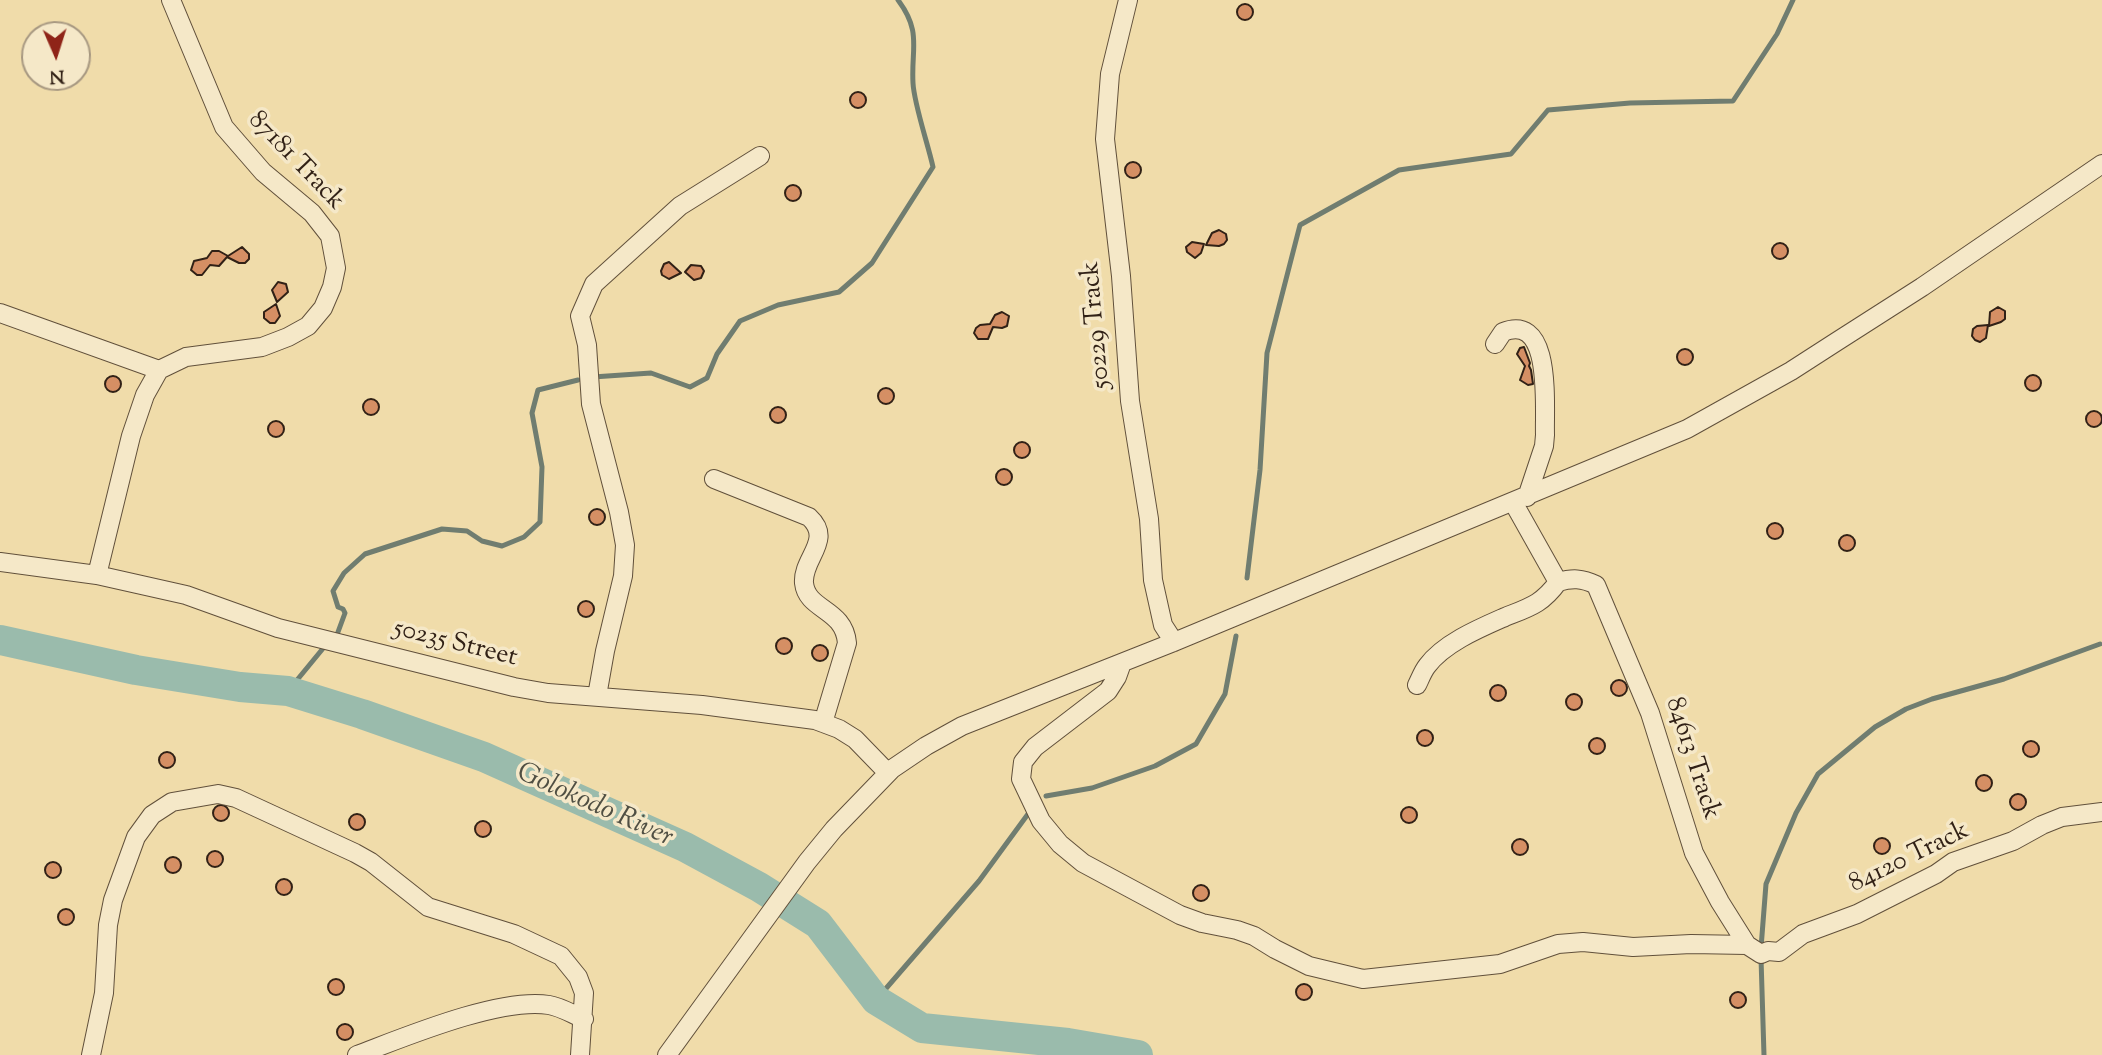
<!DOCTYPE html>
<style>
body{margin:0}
#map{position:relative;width:2102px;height:1055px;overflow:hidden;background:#f0dcaa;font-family:"Sorts Mill Goudy",serif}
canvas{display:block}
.north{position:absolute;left:21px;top:21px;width:70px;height:70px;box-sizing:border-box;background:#f5e8c8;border:2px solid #a79881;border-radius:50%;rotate:177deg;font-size:19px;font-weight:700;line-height:28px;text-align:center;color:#312116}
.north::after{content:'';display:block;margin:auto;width:24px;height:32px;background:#8f2418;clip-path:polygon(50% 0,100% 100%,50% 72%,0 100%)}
</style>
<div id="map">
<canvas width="2102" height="1055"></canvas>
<div class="north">N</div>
</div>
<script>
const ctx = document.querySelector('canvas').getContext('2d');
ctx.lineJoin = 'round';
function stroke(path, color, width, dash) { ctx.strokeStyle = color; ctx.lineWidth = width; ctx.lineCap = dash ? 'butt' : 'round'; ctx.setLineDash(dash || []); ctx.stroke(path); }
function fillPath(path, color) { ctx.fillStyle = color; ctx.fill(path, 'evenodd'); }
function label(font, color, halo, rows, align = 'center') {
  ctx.font = font + ' "Sorts Mill Goudy",serif'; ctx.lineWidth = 7; ctx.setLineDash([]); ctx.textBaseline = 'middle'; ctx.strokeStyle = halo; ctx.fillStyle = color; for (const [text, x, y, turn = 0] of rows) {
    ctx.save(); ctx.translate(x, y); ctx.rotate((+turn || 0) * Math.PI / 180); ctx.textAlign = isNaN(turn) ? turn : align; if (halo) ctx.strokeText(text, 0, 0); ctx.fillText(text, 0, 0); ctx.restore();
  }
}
stroke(new Path2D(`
 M 593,377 L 651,373 L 690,387 L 707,378 L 717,354 L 740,321 L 778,305 L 839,292 L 872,263 L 933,167 C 928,144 914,104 913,83 C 911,48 922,32 898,0
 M 1247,578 L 1260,470 L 1267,353 L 1300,225 L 1399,170 L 1511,154 L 1548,110 L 1630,103 L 1733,101 L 1777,34 L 1793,0
 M 338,632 L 345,613 L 343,609 L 338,607 L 333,591 L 344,573 L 365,554 L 442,529 L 467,531 L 482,541 L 502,546 L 524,537 L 540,522 L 542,467 L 532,413 L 538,390 L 578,380
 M 288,691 L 325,646
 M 1046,796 L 1092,788 L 1155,766 L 1196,744 L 1225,694 L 1236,636
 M 1761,948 L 1766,884 L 1796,813 L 1818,774 L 1875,727 L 1906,709 L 1932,699 L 2004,679 L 2100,644
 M 1761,958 L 1764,1055
 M 876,1000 L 979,881 L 1028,814`), '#707d70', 5);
stroke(new Path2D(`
 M 0,640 L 136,670 L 240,687 L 288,691 L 362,714 L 484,757 L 685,847 L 759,887 L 818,924 L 876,1000 L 922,1028 L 1068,1043 L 1138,1055`), '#9abbac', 30);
const building = new Path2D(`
 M1237 12a8 8 0 1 1 16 0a8 8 0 1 1-16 0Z
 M850 100a8 8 0 1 1 16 0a8 8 0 1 1-16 0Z
 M1125 170a8 8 0 1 1 16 0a8 8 0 1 1-16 0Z
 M785 193a8 8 0 1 1 16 0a8 8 0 1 1-16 0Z
 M 1219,230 L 1226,234 L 1227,240 L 1224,244 L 1219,246 L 1206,245 L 1212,233 Z
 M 1192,242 L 1204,244 L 1201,253 L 1195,258 L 1187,252 L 1186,247 Z
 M1772 251a8 8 0 1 1 16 0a8 8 0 1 1-16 0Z
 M 242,247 L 249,254 L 249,259 L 245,263 L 239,263 L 227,257 L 219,266 L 210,265 L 202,275 L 197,275 L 191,270 L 194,261 L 207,258 L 212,251 L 219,251 L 228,256 Z
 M 669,262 L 681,273 L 669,279 L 662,275 L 661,271 L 664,264 Z
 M 691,265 L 701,266 L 704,271 L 701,278 L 694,280 L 685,272 Z
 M 278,282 L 286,284 L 288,292 L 277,302 L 272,290 Z
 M 276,304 L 280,316 L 275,323 L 270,323 L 264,318 L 264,312 Z
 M 1998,307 L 2005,311 L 2005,319 L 2001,322 L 1989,326 L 1990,312 Z
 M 1002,312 L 1009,316 L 1007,326 L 1002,328 L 993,327 L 988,339 L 978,339 L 974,333 L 976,328 L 980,325 L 990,324 L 995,315 Z
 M 1988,325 L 1986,338 L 1980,342 L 1975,340 L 1972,336 L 1973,329 L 1977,326 Z
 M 1524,347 L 1530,363 L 1529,366 L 1531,370 L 1533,384 L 1528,385 L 1520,380 L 1525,366 L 1517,354 L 1520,348 Z
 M1677 357a8 8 0 1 1 16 0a8 8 0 1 1-16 0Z
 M2025 383a8 8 0 1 1 16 0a8 8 0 1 1-16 0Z
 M105 384a8 8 0 1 1 16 0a8 8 0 1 1-16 0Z
 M878 396a8 8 0 1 1 16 0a8 8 0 1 1-16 0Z
 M363 407a8 8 0 1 1 16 0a8 8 0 1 1-16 0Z
 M770 415a8 8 0 1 1 16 0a8 8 0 1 1-16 0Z
 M2086 419a8 8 0 1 1 16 0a8 8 0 1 1-16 0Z
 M268 429a8 8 0 1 1 16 0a8 8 0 1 1-16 0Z
 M1014 450a8 8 0 1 1 16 0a8 8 0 1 1-16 0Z
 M996 477a8 8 0 1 1 16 0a8 8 0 1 1-16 0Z
 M589 517a8 8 0 1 1 16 0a8 8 0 1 1-16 0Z
 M1767 531a8 8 0 1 1 16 0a8 8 0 1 1-16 0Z
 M1839 543a8 8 0 1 1 16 0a8 8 0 1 1-16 0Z
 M578 609a8 8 0 1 1 16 0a8 8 0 1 1-16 0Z
 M776 646a8 8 0 1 1 16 0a8 8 0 1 1-16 0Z
 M812 653a8 8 0 1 1 16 0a8 8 0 1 1-16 0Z
 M1611 688a8 8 0 1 1 16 0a8 8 0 1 1-16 0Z
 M1490 693a8 8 0 1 1 16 0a8 8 0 1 1-16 0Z
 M1566 702a8 8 0 1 1 16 0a8 8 0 1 1-16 0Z
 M1417 738a8 8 0 1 1 16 0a8 8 0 1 1-16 0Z
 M1589 746a8 8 0 1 1 16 0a8 8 0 1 1-16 0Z
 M2023 749a8 8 0 1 1 16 0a8 8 0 1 1-16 0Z
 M159 760a8 8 0 1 1 16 0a8 8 0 1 1-16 0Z
 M1976 783a8 8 0 1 1 16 0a8 8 0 1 1-16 0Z
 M2010 802a8 8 0 1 1 16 0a8 8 0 1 1-16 0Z
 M213 813a8 8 0 1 1 16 0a8 8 0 1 1-16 0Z
 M1401 815a8 8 0 1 1 16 0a8 8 0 1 1-16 0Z
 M349 822a8 8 0 1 1 16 0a8 8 0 1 1-16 0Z
 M475 829a8 8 0 1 1 16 0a8 8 0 1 1-16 0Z
 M1874 846a8 8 0 1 1 16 0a8 8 0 1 1-16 0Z
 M1512 847a8 8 0 1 1 16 0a8 8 0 1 1-16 0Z
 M207 859a8 8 0 1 1 16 0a8 8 0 1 1-16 0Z
 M165 865a8 8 0 1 1 16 0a8 8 0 1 1-16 0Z
 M45 870a8 8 0 1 1 16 0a8 8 0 1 1-16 0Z
 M276 887a8 8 0 1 1 16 0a8 8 0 1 1-16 0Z
 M1193 893a8 8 0 1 1 16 0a8 8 0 1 1-16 0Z
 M58 917a8 8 0 1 1 16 0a8 8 0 1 1-16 0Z
 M328 987a8 8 0 1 1 16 0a8 8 0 1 1-16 0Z
 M1296 992a8 8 0 1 1 16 0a8 8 0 1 1-16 0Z
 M1730 1000a8 8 0 1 1 16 0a8 8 0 1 1-16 0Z
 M337 1032a8 8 0 1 1 16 0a8 8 0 1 1-16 0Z`);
fillPath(building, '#d58f64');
stroke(building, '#312116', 2);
const minor = new Path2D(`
 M 1128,0 L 1110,74 L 1105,139 L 1121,276 L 1130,401 L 1149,519 L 1153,580 L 1163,625 L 1174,642
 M 0,313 L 159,370
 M 1495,344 L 1503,332 C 1553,312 1544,406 1545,435 L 1544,446 L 1527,497
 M 714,479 L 809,517 C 834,540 802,558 804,583 C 807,611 844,608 847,643 L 823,723
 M 0,562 L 97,575 L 186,595 L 278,628 L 514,687 L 548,693 L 702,705 L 815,720 L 839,729 L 855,739 L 888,773
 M 97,575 L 131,436 L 145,395 L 159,370 L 186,357 L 262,347 L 288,337 L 308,326 L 323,308 L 332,287 L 336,268 L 330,236 L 312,213 L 263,172 L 224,127 L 171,0
 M 1558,582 C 1572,578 1582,578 1596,585 L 1650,713 L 1694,853 L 1720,902 L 1747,945 L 1761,954 L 1768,951 L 1779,952 L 1803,934 L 1857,914 L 1936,874 L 1953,862 L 2013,841 L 2042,825 L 2062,817 L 2102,812
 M 1122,663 L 1117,677 L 1108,691 L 1035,747 L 1023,762 L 1021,779 L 1041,821 L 1060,844 L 1083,863 L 1180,915 L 1202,923 L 1237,930 L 1254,936 L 1275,949 L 1309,966 L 1363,979 L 1500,964 L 1558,944 L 1583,942 L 1633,947 L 1691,944 L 1747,945
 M 1417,685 C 1420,679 1423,671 1427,666 C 1444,643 1480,628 1505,617 C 1530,607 1542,604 1558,582 L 1513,502
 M 597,696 L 605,651 L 623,576 L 625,545 L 619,512 L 591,404 L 587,345 L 580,316 L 594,284 L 680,206 L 760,156
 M 91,1055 L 104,993 L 108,925 L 113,900 L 136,837 L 152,815 L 172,802 L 218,794 L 236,798 L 355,853 L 371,862 L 428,907 L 514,934 L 561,956 L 578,977 L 584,993 L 580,1055
 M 357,1055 C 405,1037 500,997 549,1005 C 561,1007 572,1014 584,1019
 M 667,1055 L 807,862 L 834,829 L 892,769 L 926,746 L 962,726 L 1174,642 L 1687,429 L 1791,371 L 1836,342 L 1922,287 L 2102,164`);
stroke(minor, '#61503b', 20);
stroke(minor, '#f5e8c8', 18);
label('26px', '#312116', '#f5e8c8', [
 ["87181 Track",295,162,46],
 ["50229 Track",1098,325,-95],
 ["50235 Street",455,645,14],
 ["84613 Track",1691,759,72],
 ["84120 Track",1910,859,-26]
]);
label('italic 28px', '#504f43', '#f5e8c8', [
 ["Golokodo River",594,807,24]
]);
</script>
